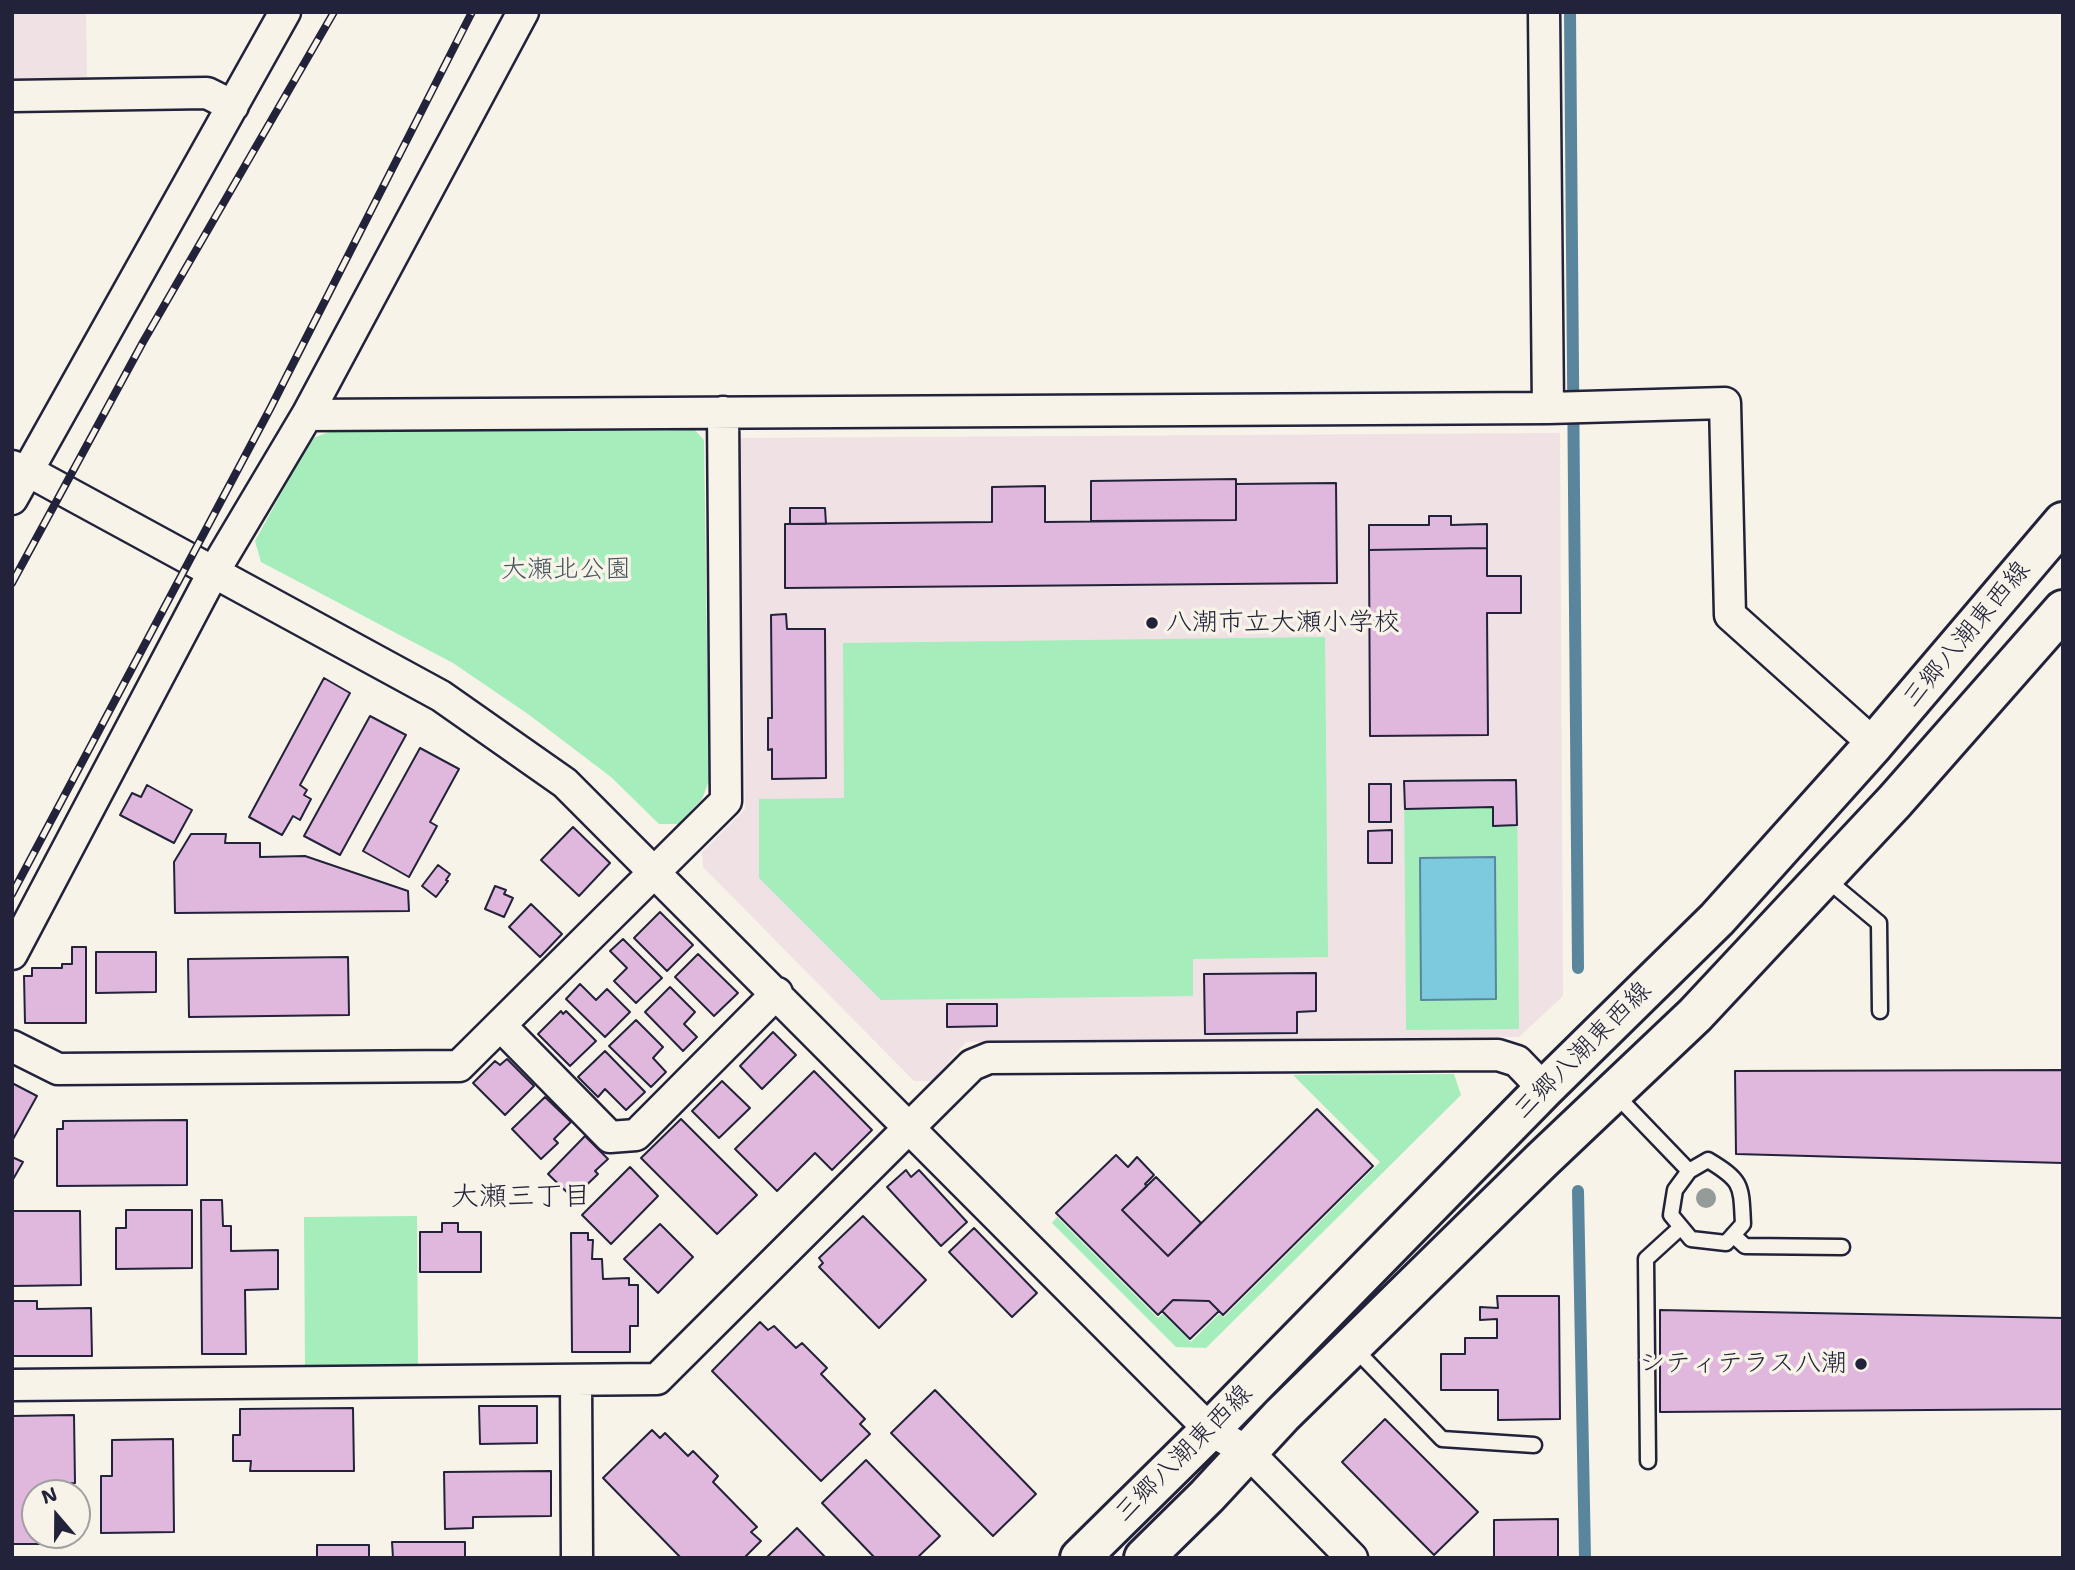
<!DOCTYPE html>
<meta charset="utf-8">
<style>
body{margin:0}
#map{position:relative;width:2075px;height:1570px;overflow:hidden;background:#f7f3e8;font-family:"Shantell Sans",sans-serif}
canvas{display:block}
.frame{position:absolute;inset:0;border:14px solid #22223b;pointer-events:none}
.north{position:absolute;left:21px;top:1479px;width:70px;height:70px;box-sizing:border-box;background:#f7f3e8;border:2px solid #a29fa3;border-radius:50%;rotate:340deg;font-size:19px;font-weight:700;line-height:28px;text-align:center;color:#22223b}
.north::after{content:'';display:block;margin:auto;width:24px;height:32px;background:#22223b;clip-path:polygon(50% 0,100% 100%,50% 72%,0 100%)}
</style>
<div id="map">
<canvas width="2075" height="1570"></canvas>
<div class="frame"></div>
<div class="north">N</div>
</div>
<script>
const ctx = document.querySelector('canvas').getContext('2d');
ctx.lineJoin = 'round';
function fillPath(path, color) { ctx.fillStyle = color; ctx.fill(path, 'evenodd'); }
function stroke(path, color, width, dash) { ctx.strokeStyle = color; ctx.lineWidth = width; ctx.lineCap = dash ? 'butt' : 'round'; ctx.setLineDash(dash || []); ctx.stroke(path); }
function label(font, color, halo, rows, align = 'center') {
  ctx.font = font + ' "Shantell Sans","Klee One",sans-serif'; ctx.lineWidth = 7; ctx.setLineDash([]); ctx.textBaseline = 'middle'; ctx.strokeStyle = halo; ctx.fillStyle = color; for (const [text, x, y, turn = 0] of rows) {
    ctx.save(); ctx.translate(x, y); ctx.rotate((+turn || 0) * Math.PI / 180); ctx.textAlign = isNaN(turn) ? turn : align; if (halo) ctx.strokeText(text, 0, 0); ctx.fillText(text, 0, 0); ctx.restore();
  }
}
fillPath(new Path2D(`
 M 12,12 L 86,12 L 87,78 L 12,80 Z
 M 1560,433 L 1563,996 L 1519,1037 L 966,1042 L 932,1081 L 914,1081 L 703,867 L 702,852 L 745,809 L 740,438 Z`), '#f0e1e5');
fillPath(new Path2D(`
 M 693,428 L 704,440 L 709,781 L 702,799 L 678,824 L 659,824 L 611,777 L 528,714 L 453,663 L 261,562 L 255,541 L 311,439 L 331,431 Z
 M 1325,637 L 1328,957 L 1193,959 L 1193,996 L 881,1000 L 759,878 L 759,799 L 844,798 L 843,643 Z
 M 1517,779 L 1519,1029 L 1406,1030 L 1404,780 Z
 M 1454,1074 L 1461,1095 L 1206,1348 L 1176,1347 L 1052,1223 L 1057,1217 L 1158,1318 L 1163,1314 L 1191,1342 L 1219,1314 L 1224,1317 L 1380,1162 L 1293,1075 Z
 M 417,1216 L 418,1366 L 305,1367 L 304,1217 Z`), '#a5edbb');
const water = new Path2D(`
 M 1495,857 L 1496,999 L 1421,1000 L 1420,858 Z`);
fillPath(water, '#7dc9dd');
stroke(water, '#59869c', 2);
stroke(new Path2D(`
 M 1570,12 L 1578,968
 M 1578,1191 L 1585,1558`), '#59869c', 12);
const building = new Path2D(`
 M 1236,479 L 1236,520 L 1091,521 L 1091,481 Z
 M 1336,483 L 1337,583 L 785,588 L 785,524 L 992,522 L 992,487 L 1045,486 L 1045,522 L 1236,520 L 1236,484 Z
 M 790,508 L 825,508 L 826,524 L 790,524 Z
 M 1429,516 L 1451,516 L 1451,525 L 1487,524 L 1487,548 L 1369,550 L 1369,525 L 1429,525 Z
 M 1487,548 L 1487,576 L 1521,576 L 1521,613 L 1487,613 L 1488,735 L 1370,736 L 1369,550 Z
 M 786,614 L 787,629 L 825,629 L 826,778 L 772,779 L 772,749 L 768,750 L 768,718 L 772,718 L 771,615 Z
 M 324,678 L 350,693 L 300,785 L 307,790 L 304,795 L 311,799 L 300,820 L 293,816 L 282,835 L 249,817 Z
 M 370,716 L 406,735 L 340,855 L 304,836 Z
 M 420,748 L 459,769 L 430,822 L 437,826 L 409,877 L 363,851 Z
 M 1516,780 L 1517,825 L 1493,826 L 1493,807 L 1405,809 L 1404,781 Z
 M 1369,784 L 1391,784 L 1391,822 L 1369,822 Z
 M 147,785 L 192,810 L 174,843 L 120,815 L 132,793 L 141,797 Z
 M 573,827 L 610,863 L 579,896 L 541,860 Z
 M 1392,830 L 1392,863 L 1368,863 L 1368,831 Z
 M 191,834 L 226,834 L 225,843 L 260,843 L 260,857 L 305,856 L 408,891 L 409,911 L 175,913 L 174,862 Z
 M 438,865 L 450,874 L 446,880 L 448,881 L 436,897 L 422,886 Z
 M 495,886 L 506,890 L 504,894 L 513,898 L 504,917 L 485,909 Z
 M 531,904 L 562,934 L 540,957 L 509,927 Z
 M 660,912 L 693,945 L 667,971 L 634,938 Z
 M 623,939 L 662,978 L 636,1003 L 614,981 L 627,968 L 610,951 Z
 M 72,947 L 86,947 L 86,1023 L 25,1023 L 24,976 L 32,976 L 32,968 L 62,968 L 62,964 L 72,964 Z
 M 96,952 L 156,952 L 156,992 L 96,993 Z
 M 698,954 L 738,993 L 714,1016 L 675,977 Z
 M 348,957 L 349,1015 L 189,1017 L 188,959 Z
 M 1316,973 L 1316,1011 L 1297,1012 L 1297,1033 L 1205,1034 L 1204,974 Z
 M 580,984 L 596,1000 L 607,989 L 630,1012 L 605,1037 L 566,999 Z
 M 670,987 L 695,1012 L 684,1024 L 697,1037 L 683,1051 L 645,1012 Z
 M 947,1004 L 997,1004 L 997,1026 L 947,1027 Z
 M 561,1011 L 563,1014 L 566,1011 L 596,1041 L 570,1066 L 538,1034 Z
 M 636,1020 L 663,1047 L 653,1058 L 666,1072 L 651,1087 L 609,1046 Z
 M 773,1032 L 796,1055 L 762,1089 L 740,1066 Z
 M 605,1051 L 645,1092 L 626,1110 L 605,1089 L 598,1097 L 578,1077 Z
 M 507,1059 L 534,1086 L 505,1115 L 473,1083 L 495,1061 L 500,1065 Z
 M 2063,1070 L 2063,1163 L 1736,1154 L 1735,1071 Z
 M 814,1071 L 872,1130 L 832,1170 L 815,1153 L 777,1191 L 735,1149 Z
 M 722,1081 L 750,1108 L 719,1138 L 692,1111 Z
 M 12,1083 L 37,1096 L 12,1141 Z
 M 545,1097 L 571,1122 L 554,1139 L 558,1143 L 541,1159 L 512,1129 Z
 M 1317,1109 L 1373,1166 L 1223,1315 L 1209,1301 L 1173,1300 L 1158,1315 L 1056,1213 L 1116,1155 L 1128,1167 L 1137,1157 L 1154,1175 L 1145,1184 L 1147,1186 L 1122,1210 L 1168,1256 Z
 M 681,1119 L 757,1195 L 717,1234 L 641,1158 Z
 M 187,1120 L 187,1185 L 57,1186 L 57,1129 L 63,1129 L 63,1121 Z
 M 585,1136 L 608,1159 L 595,1171 L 598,1174 L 573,1198 L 548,1174 Z
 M 12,1157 L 23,1162 L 12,1181 Z
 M 630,1167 L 658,1196 L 611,1244 L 582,1215 Z
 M 906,1170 L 911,1177 L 919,1170 L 967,1222 L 941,1246 L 887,1187 Z
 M 1156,1177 L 1201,1223 L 1168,1256 L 1122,1210 Z
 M 201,1200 L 222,1200 L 223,1226 L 231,1226 L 231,1251 L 278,1250 L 278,1289 L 245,1290 L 246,1354 L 202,1354 Z
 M 126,1210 L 192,1210 L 192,1268 L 116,1269 L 116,1228 L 126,1228 Z
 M 12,1211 L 80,1211 L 81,1285 L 12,1286 Z
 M 863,1216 L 926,1280 L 879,1328 L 819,1267 L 823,1263 L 819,1258 Z
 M 442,1223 L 458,1223 L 458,1232 L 481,1232 L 481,1272 L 420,1272 L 420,1232 L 442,1232 Z
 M 660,1224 L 693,1257 L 658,1293 L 624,1259 Z
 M 974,1228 L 1037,1293 L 1012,1317 L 949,1252 Z
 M 571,1233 L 588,1233 L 588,1240 L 593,1240 L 592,1259 L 602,1259 L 603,1279 L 629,1278 L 629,1285 L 638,1285 L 638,1326 L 630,1326 L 630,1352 L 572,1352 Z
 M 1497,1296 L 1559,1296 L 1560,1419 L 1498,1420 L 1498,1390 L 1441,1390 L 1441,1354 L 1465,1354 L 1465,1338 L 1497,1338 L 1497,1319 L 1480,1320 L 1480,1307 L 1498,1308 Z
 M 1173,1300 L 1209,1301 L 1219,1311 L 1190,1339 L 1162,1311 Z
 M 12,1301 L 37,1301 L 37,1309 L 91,1308 L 92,1356 L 12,1356 Z
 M 1660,1310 L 2063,1318 L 2063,1409 L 1660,1412 Z
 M 760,1322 L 768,1330 L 774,1326 L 796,1348 L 802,1343 L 827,1368 L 821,1374 L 865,1419 L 860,1424 L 870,1434 L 821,1481 L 712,1371 Z
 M 935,1390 L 1036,1494 L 993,1536 L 891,1433 Z
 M 479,1406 L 537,1406 L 537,1443 L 480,1444 Z
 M 353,1408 L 354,1471 L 250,1471 L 251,1461 L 233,1461 L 233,1435 L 240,1435 L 240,1409 Z
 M 74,1415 L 75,1483 L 41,1484 L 41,1493 L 35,1493 L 35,1535 L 41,1535 L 42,1544 L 12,1544 L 12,1416 Z
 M 1385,1419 L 1478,1512 L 1434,1555 L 1342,1462 Z
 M 652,1430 L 660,1438 L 665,1433 L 688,1456 L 693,1451 L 718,1476 L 713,1482 L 757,1527 L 751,1532 L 761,1541 L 744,1558 L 681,1558 L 603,1478 Z
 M 173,1439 L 174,1532 L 101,1533 L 101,1476 L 112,1476 L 112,1440 Z
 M 866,1460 L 940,1536 L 917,1558 L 875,1558 L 822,1503 Z
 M 551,1471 L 551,1516 L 473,1517 L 473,1528 L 445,1529 L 444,1472 Z
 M 1558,1519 L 1558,1558 L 1494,1558 L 1494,1520 Z
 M 797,1528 L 826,1558 L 766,1558 Z
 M 392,1542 L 465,1542 L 465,1558 L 393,1558 Z
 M 317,1545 L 369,1545 L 369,1558 L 317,1558 Z`);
fillPath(building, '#e0b7dd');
stroke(building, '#22223b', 2);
const lane = new Path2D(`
 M 1825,878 L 1879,923 L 1880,1011
 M 1614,1093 L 1689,1171 L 1708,1160 C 1743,1181 1741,1185 1743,1224 L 1726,1243 L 1691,1239 L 1671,1215 L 1675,1190 L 1689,1171
 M 1733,1235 L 1745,1246 L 1842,1247
 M 1354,1348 L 1442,1439 L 1534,1445
 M 1648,1461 L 1646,1259 L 1681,1227`);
const street = new Path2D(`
 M 1544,12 L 1548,408
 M 12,96 L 207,93 L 233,106
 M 307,415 L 1548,408 L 1725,403 L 1730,615 L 1874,744
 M 12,466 L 28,471 L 441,696 L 565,783 L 1210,1430 L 1248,1452 L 1352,1558
 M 12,499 L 285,12
 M 12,954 L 213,573 L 307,415 L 523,12
 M 501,1026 L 610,1137 L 636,1135 L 777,993
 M 12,1046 L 58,1069 L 459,1066 L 726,801 L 723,412
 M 576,1381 L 577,1558
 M 12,1385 L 657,1379 L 972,1065 L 989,1058 L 1498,1055 L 1517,1061 L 1544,1089`);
const secondary = new Path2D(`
 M 1080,1558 L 1210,1430 L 1544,1089 L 1717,919 L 1874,744 L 2063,522
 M 1144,1558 L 1207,1496 L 1282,1415 L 1542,1160 L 1695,1015 L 1895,801 L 2063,610`);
stroke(lane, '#22223b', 19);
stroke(street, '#22223b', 35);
stroke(secondary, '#22223b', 44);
stroke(lane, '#f7f3e8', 14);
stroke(street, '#f7f3e8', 30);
stroke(secondary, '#f7f3e8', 38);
const rail = new Path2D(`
 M 12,583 L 143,342 L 334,12
 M 12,894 L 270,409 L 472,12`);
stroke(rail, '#22223b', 8);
stroke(rail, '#f7f3e8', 5, [16]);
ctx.fillStyle = '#949c9a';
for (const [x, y] of [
 [1706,1198]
]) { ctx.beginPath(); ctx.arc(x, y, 10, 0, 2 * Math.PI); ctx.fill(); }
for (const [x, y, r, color] of [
 [1152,623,7,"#22223b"],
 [1861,1364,7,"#22223b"]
]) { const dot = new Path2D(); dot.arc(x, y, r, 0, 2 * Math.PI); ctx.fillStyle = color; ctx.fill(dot); stroke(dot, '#f7f3e8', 2.5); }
label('26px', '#43555b', '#f7f3e8', [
 ["大瀬北公園",566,570]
]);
label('26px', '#22223b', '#f7f3e8', [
 ["八潮市立大瀬小学校",1166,623],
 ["シティテラス八潮",1847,1364,"right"]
], 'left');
label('26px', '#22223b', '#f7f3e8', [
 ["三郷八潮東西線",1967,635,-50],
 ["三郷八潮東西線",1583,1051,-45],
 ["三郷八潮東西線",1184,1454,-45]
]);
label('28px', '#22223b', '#f7f3e8', [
 ["大瀬三丁目",521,1198]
]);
</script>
